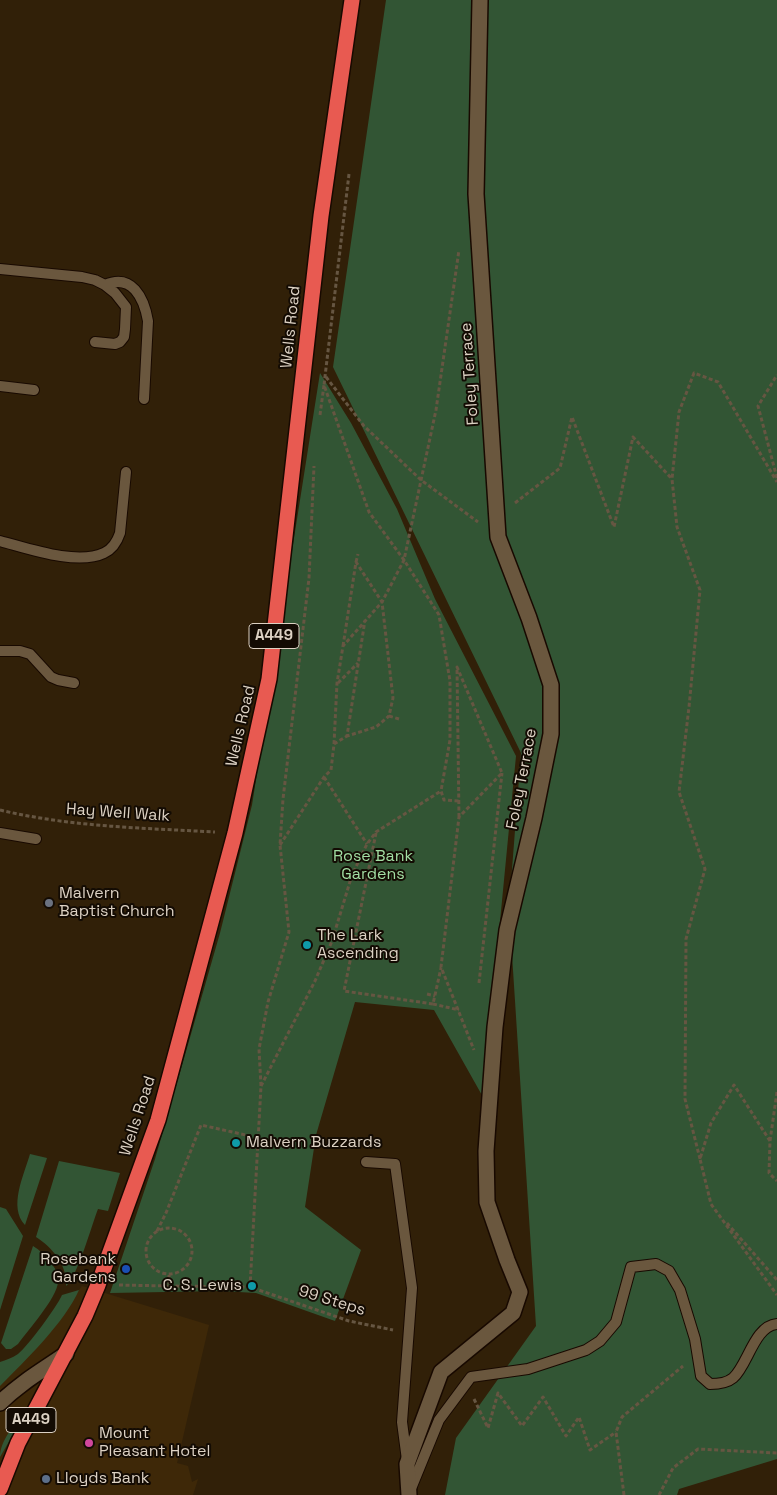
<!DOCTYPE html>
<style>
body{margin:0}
canvas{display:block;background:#312008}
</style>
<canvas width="777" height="1495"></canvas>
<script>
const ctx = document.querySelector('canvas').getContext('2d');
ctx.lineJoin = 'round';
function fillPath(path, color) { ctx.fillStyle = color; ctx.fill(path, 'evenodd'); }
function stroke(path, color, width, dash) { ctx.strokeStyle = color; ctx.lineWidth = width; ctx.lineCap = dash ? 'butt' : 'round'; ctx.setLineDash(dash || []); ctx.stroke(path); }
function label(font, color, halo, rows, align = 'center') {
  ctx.font = font + ' "Space Grotesk",sans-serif'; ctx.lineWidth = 4; ctx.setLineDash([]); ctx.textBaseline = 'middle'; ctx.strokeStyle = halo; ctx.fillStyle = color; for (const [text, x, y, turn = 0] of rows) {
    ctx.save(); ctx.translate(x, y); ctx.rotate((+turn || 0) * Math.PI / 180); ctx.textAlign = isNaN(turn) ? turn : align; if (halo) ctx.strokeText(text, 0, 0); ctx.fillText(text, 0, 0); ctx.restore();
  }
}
fillPath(new Path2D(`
 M 82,1286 L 209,1325 L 177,1463 L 188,1466 L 192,1482 L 198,1479 L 193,1495 L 0,1495 L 0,1385 L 40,1342 Z`), '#3e2808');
fillPath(new Path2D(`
 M 386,0 L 777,0 L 777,1459 L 679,1489 L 677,1495 L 445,1495 L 456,1438 L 536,1326 L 509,908 L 521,753 L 333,367 Z
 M 320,373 L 351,423 L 397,509 L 435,599 L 516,756 L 483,1097 L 434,1010 L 355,1002 L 316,1135 L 305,1207 L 361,1250 L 335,1321 L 256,1293 L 221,1291 L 110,1293 L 155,1159 L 183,1062 L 220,933 L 252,805 Z
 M 30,1154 L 47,1158 L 25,1225 C 8,1207 24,1175 30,1154 Z
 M 59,1161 L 120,1173 L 108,1211 L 98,1209 C 92,1224 77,1278 66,1286 C 68,1266 52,1247 36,1237 Z
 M 0,1207 L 6,1209 L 23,1236 L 0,1310 Z
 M 33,1246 C 40,1250 45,1256 50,1262 C 55,1268 59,1273 58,1282 C 57,1298 28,1330 18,1344 L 11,1349 L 6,1349 L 1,1343 Z
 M 79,1290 C 65,1322 25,1361 0,1386 L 0,1362 C 6,1360 12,1358 18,1354 C 27,1347 57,1307 62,1295 Z
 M 24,1412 L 18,1426 L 0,1457 C 0,1441 14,1425 24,1412 Z`), '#325534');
const lane = new Path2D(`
 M 0,269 L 82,277 L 95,280 L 105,285 L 115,293 L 126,307 L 125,329 L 124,337 L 120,342 L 115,344 L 95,342
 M 105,285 C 132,273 144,298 148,321 L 144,399
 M 0,386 L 34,390
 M 0,541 C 27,548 77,566 104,553 C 113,549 117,542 120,533 L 126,472
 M 0,651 L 20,651 L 30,654 L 51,677 L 58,680 L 74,683
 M 0,833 L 36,839
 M 366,1162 L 395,1164 L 412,1288 L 402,1422 L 407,1460
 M 410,1491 L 439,1420 L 471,1377 L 528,1369 L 586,1350 L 600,1341 L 616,1322 L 631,1267 L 656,1264 L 669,1271 L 680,1290 L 695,1339 L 701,1376 L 710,1384 C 718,1384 727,1383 733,1378 C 748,1365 754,1326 777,1324`);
const street = new Path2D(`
 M 0,1403 C 20,1383 43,1370 66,1354
 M 409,1495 L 407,1464 L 441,1372 L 513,1313 L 520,1292 L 507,1260 L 487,1202 L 486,1151 L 495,1027 L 507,930 L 534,818 L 551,734 L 551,685 L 529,618 L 498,537 L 476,194 L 480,0`);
const highway = new Path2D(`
 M 0,1489 L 18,1443 L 85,1316 L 98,1285 L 158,1120 L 235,833 L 269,679 L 321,216 L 352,0`);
stroke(lane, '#180900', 12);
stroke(street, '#180900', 18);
stroke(highway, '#180900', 18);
stroke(new Path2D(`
 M 349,174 L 324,385 L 369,512 L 404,560 L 439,615 L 450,681 L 450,740 L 441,791 L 444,800 L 459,801
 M 326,377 L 364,426 L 421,480 L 478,522
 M 320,415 L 324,385
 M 777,478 L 758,406 L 777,375
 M 515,503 L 560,468 L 572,417 L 614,527 L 633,437 L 672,479
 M 356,562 L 358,554
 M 343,646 L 356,562 L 382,602 L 393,698 L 389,716 L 376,727 L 347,736
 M 338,683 L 358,663
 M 389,716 L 399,719
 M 334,744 L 347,736 L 365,620
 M 324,777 L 367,844
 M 0,810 C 71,827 143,828 215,832
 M 459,817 L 457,667 L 502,773 L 459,817 L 441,967 L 474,1050
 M 376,833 L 344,991 L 433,1004 L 441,968
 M 280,845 L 324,777 L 331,770 L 334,744 L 337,683 L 343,646 L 382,602 L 404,560 L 436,410 L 459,250
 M 479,983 L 502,773
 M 427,994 L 435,996
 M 433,1004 L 459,1010
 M 261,1086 L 315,981 L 332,941 L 352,875 L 367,844 L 376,832 L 441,791
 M 777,1092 L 770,1141 L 769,1173 L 777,1181
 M 770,1141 L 734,1085 L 711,1123 L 700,1159 L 711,1204 L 777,1295
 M 700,1159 L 685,1099 L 686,939 L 705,869 L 679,792 L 689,707 L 700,590 L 677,527 L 672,479 L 679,412 L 694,373 L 718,382 L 777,482
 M 727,1223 L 777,1280
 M146 1251a23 23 0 1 1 46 0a23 23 0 1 1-46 0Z
 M 157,1231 L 166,1213 L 201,1125 L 259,1138
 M 119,1285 L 169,1286 L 169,1275
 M 169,1286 L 250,1287 L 349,1321 L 393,1330
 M 250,1287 L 261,1086 L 259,1049 L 268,1002 L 289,932 L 280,845 L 283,799 L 309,578 L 314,466
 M 474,1399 L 488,1428 L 498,1393 L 522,1426 L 543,1397 L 566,1436 L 579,1417 L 590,1450 L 616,1432
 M 624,1495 L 616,1432 L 622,1417 L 683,1366
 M 659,1495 L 673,1468 L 698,1449 L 777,1453`), '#665642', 3, [4, 2.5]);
stroke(lane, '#6a573e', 10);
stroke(street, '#6a573e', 15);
stroke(highway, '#e85a51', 15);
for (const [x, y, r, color] of [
 [49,903,5,"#6b7280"],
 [307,945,5,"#0f9aa8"],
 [236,1143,5,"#0f9aa8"],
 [126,1269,5,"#1a4fb4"],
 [252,1286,5,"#0f9aa8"],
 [89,1443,5,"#d1479c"],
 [46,1479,5,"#5c6f8a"]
]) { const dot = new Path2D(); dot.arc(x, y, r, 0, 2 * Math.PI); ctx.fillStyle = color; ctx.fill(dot); stroke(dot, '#130b03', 2); }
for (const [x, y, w] of [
 [274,636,50],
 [31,1420,50]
]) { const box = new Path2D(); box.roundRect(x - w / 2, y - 12.5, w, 25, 4); ctx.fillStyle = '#130b03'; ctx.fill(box); stroke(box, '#dcd1c3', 1); }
label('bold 15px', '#dcd1c3', null, [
 ["A449",274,636],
 ["A449",31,1420]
]);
label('16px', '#dcd1c3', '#130b03', [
 ["Wells Road",291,327,-84],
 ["Foley Terrace",470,374,-94],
 ["Wells Road",241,726,-77],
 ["Foley Terrace",522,779,-79],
 ["Hay Well Walk",118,813,4],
 ["Wells Road",138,1116,-72],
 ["99 Steps",332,1301,17]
]);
label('16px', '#a2dea3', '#130b03', [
 ["Rose Bank",373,857],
 ["Gardens",373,875]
]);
label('16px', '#dcd1c3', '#130b03', [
 ["Malvern",59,894],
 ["Baptist Church",59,912],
 ["The Lark",317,936],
 ["Ascending",317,954],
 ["Malvern Buzzards",246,1143],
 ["Rosebank",116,1260,"right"],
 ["Gardens",116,1278,"right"],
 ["C. S. Lewis",242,1286,"right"],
 ["Mount",99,1434],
 ["Pleasant Hotel",99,1452],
 ["Lloyds Bank",56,1479]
], 'left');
</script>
